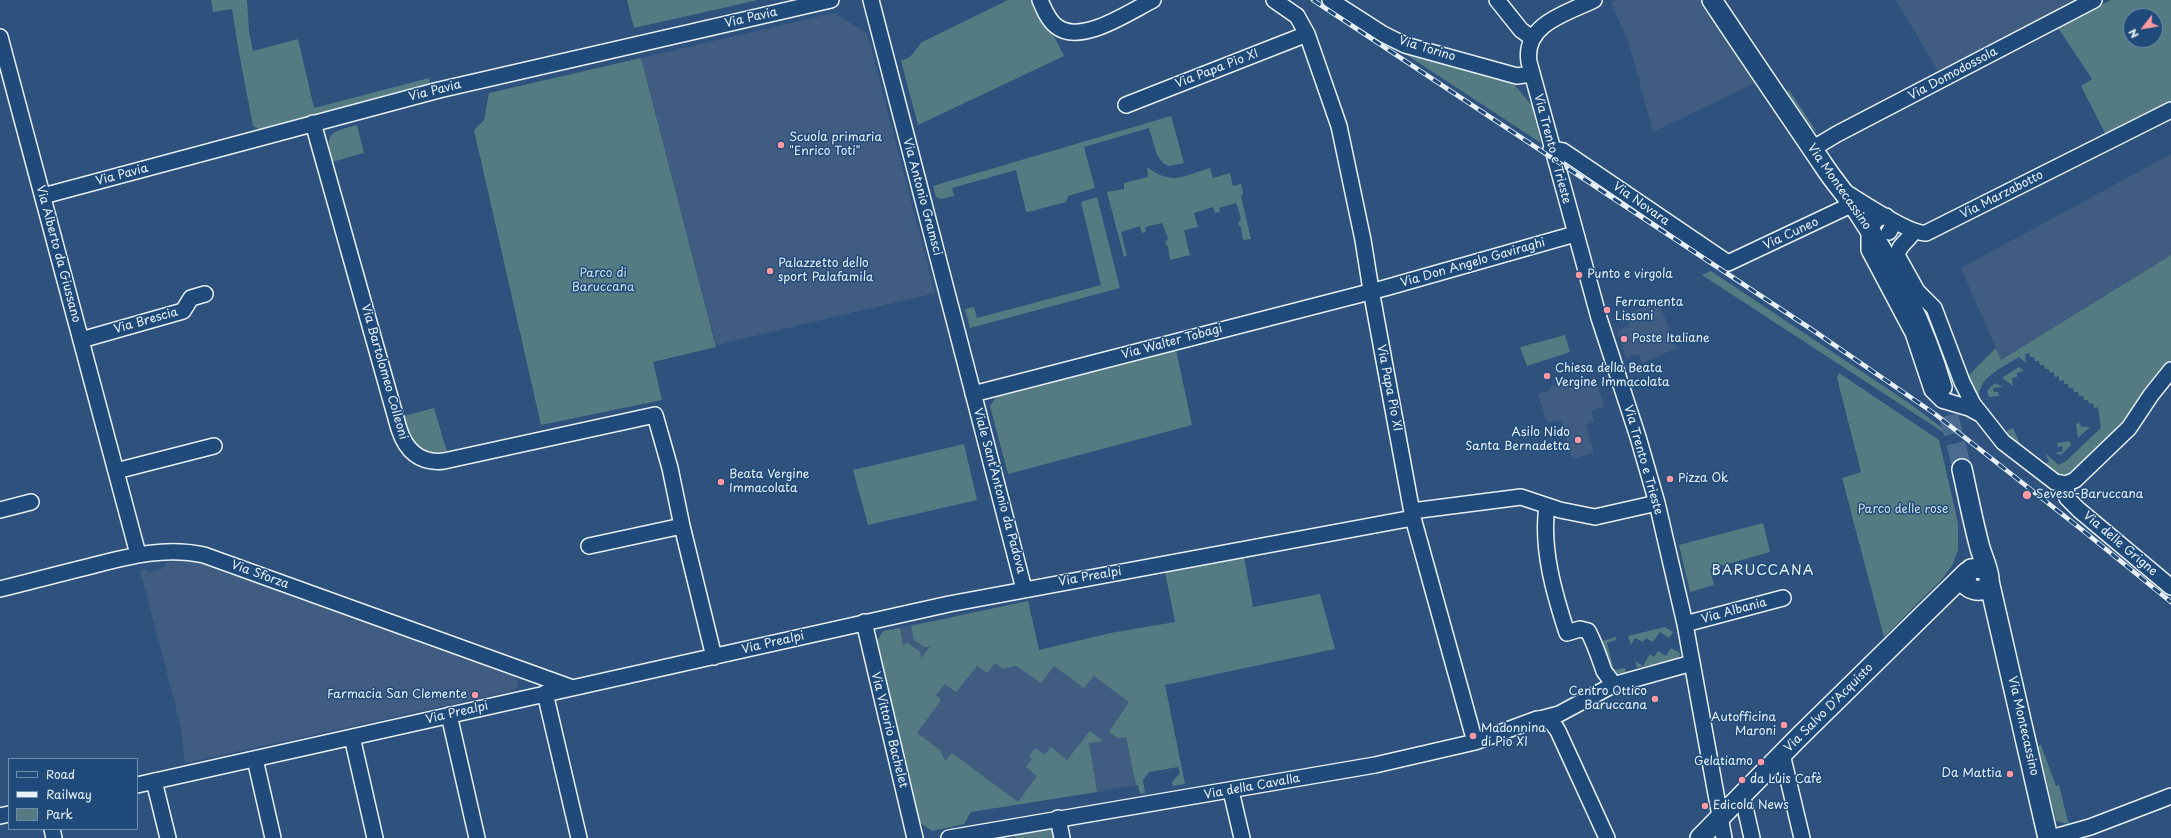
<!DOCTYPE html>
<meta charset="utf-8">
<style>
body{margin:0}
#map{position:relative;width:2171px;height:838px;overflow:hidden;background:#2e527d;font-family:"Playpen Sans",sans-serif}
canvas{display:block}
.legend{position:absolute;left:8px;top:758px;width:130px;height:72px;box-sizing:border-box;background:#1f4a7a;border:1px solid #6f8dac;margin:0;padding:5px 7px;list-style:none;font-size:12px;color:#e8f1f8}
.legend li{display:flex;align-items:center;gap:8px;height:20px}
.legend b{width:20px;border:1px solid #6f8dac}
.north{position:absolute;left:2123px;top:8px;width:40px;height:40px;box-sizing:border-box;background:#1f4a7a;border:1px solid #6f8dac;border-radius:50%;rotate:239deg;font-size:11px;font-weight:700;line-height:16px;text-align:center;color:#e8f1f8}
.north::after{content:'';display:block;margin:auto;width:14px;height:18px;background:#ff9aa2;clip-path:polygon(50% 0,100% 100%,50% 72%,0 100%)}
</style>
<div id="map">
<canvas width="2171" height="838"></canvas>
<ul class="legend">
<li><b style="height:5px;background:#1f4a7a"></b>Road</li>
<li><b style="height:5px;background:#e8f1f8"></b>Railway</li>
<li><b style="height:11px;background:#547b82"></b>Park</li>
</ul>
<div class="north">N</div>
</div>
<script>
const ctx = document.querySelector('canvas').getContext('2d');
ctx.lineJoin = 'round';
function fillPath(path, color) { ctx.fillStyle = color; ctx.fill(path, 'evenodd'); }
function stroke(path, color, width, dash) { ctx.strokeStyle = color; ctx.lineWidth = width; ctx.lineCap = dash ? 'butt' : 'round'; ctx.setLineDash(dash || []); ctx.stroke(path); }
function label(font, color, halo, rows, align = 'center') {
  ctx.font = font + ' "Playpen Sans",sans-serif'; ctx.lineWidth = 3; ctx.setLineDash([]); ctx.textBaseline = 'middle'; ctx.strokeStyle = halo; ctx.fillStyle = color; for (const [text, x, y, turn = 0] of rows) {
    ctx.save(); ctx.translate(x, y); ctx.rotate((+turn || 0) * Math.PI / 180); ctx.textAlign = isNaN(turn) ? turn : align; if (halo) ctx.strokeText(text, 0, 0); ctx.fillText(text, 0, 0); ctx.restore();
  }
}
fillPath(new Path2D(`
 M 1617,0 L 1701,0 L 1706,8 L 1705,9 L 1755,83 L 1653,132 L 1629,44 L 1611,2 Z
 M 1896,0 L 2078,0 L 1938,71 Z
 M 834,13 L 867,33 L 935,293 L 716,345 L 641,58 Z
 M 2171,154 L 2171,255 L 2001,360 L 1961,268 Z
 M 1658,301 L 1677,348 L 1642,363 L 1639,354 L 1626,358 L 1617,330 L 1630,326 L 1626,314 Z
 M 1595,377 L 1604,407 L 1591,410 L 1594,422 L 1586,424 L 1594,453 L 1572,459 L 1561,420 L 1547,423 L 1538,394 L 1550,390 L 1551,386 L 1559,384 L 1563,386 L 1567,385 L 1569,381 L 1578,378 L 1582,381 Z
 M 185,559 L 195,561 L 484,665 L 517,678 L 518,686 L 512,691 L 185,763 L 181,727 L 140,570 L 145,569 L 149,572 L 162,569 L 166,562 Z
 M 1028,601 L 1039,650 L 1110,633 L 1153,625 L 1181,766 L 1149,772 L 1139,785 L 971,812 L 964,824 L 932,831 L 919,822 L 883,631 Z`), '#405c81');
fillPath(new Path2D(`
 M 211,0 L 247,0 L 249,32 L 253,51 L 298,39 L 314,108 L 429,78 L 430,83 L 428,86 L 260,130 L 253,126 L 239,53 L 232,9 L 213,12 Z
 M 627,0 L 758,0 L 634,28 Z
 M 1008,0 L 1035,0 L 1064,56 L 918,125 L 901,61 L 910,57 L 922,42 Z
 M 1323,0 L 1451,65 L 1514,84 L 1532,106 L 1541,143 Z
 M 2111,0 L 2171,0 L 2171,104 L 2106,135 L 2081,86 L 2092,79 L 2058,28 ZM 2131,16 L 2155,16 L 2155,40 L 2131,40 Z
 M 641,58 L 716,347 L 653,362 L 662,400 L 541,425 L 474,130 L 484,120 L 489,93 Z
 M 1789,90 L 1817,132 L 1811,127 L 1787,92 Z
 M 1171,116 L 1184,163 L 1169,166 L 1163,163 L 1157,155 L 1149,128 L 1084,147 L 1095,188 L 1068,196 L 1066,202 L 1028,212 L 1026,211 L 1016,170 L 952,188 L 954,196 L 941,199 L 936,197 L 933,186 Z
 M 357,125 L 364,153 L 332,162 C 324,133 330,132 357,125 Z
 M 1147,167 C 1173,186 1182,176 1210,168 L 1213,178 L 1230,173 L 1233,186 L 1241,184 L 1243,193 L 1241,196 L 1251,239 L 1243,240 L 1241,227 L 1238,224 L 1241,218 L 1236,203 L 1219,208 L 1220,212 L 1215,213 L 1213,207 L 1194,213 L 1198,227 L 1184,230 L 1190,255 L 1170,260 L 1168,246 L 1165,244 L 1168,238 L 1162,223 L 1145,227 L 1146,232 L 1142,233 L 1140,226 L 1121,232 L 1127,256 L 1124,257 L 1107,192 L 1124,189 L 1124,183 L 1148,177 Z
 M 1097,197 L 1120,288 L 970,328 L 965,309 L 974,307 L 977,318 L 1101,285 L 1081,202 Z
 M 2171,255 L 2171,360 L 2154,380 L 2131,416 L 2071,475 L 2061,477 L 2042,465 L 2049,462 L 2045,453 L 2059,465 L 2066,461 L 2101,428 L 2098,407 L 2094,408 L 2093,403 L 2089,404 L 2088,400 L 2084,400 L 2083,396 L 2079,396 L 2078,392 L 2074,392 L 2073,388 L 2069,388 L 2068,384 L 2064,384 L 2064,380 L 2059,381 L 2059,376 L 2054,377 L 2054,372 L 2050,373 L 2049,369 L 2045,369 L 2044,365 L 2040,365 L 2039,361 L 2035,361 L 2034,357 L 2030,357 L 2029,353 L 2025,354 L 2026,363 L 2019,357 C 2004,367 1979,376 1979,397 L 1972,388 L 1968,376 L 1996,348 L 2001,360 Z
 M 1711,271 L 1909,403 L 1949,433 L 1949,436 L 1702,275 Z
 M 1565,335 L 1570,352 L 1527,366 L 1520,347 Z
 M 1176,350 L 1192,425 L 1008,474 L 990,406 L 996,397 Z
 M 2019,367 L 2024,371 L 2017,373 L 2017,377 L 2012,378 L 2013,386 L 2002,378 Z
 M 1839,373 L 1939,440 L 1958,523 L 1958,550 L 1952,566 L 1942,579 L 1884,637 L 1842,478 L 1861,472 L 1837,378 Z
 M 394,382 L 404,416 L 434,408 L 447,452 L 494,442 L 495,445 C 472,450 423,466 409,439 C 401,424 397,400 392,383 Z
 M 1995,383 L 2003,387 L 1993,388 L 1994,392 L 1998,392 L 1999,396 L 1989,397 L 1987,391 Z
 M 2080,423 L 2081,427 L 2090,427 L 2078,438 L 2076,424 Z
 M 2013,428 L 2022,448 L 2006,435 L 2007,431 Z
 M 2070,441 L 2071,445 L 2061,455 L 2055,453 L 2063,451 L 2062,446 L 2058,447 L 2057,443 Z
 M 964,444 L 977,500 L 868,525 L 853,470 Z
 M 1763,523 L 1770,552 L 1710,569 L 1714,585 L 1690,592 L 1679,545 Z
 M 1244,557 L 1253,607 L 1320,594 L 1335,649 L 1165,685 L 1185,784 L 1173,786 L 1172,782 L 1180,773 L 1178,767 L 1149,772 L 1143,780 L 1145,793 L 1140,794 L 1138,785 L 1136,785 L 1126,737 L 1118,738 L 1109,732 L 1129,702 L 1094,676 L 1084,688 L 1054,666 L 1041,683 L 1016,666 L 1003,669 L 995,663 L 987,673 L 977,666 L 956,692 L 945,684 L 936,695 L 941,700 L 917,733 L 940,750 L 945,761 L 952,753 L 1018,802 L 1037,776 L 1026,767 L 1032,759 L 1029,756 L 1035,748 L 1045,755 L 1051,747 L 1067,760 L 1090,731 L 1103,741 L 1089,743 L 1097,792 L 971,812 L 964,824 L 932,831 L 919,822 L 876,642 L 883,631 L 900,628 L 903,646 L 907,642 L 920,652 L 921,658 L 930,647 L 924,647 L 914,640 L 911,626 L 1028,601 L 1039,650 L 1111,633 L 1175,622 L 1165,572 Z
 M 1665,627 L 1673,632 L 1669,638 L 1660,632 L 1653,642 L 1646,638 L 1643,642 L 1635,638 L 1631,645 L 1628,636 Z
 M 1616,637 L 1616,640 L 1607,643 L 1614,670 L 1625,668 L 1626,672 L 1612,675 L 1604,646 L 1600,642 Z
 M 1671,648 L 1680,653 L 1679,658 L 1637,668 L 1635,661 L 1643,666 L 1650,654 L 1654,657 L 1658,651 L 1666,656 Z
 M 2041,745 L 2056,786 L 2059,785 L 2068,822 L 2070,824 L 2056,821 L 2038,746 Z
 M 1051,828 L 1053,830 L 1055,838 L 1015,838 L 1014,835 Z`), '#547b82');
stroke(new Path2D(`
 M 1942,387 L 1962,469`), '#4a6a8f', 19, [19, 10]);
const minor = new Path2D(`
 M 871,0 L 1024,589
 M 1040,0 C 1044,9 1048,20 1056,26 C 1080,46 1129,12 1153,0
 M 1274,0 L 1297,16 L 1307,34
 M 1330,0 L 1383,34 L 1405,45 L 1517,76 L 1531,74
 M 1497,0 L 1521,30 L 1532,38
 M 1594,0 C 1567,13 1523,24 1529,62 L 1599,318 L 1638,437 L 1657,503 L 1685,624 L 1724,838
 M 0,37 L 138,554
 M 1126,105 L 1307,34 L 1339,126 L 1363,240 L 1371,290 L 1413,518 L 1475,742
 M 313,123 L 399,429 C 406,451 420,464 444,461 L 655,415 L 670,468 L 682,526 L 714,657
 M 1551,149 L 1563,151 L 1728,263 L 1853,204
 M 1812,149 L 1837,134 L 2094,0
 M 1847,193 C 1861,202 1912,235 1926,233 L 2171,110
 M 43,196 L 439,90 L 831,0
 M 1914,231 C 1909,241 1896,246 1898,257 L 1917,291 L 1934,308 L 1962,382 L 1973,404 L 2003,442 L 2055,482 L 2066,484 L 2075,480 L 2129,428 L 2151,395 L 2171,370
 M 1889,232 C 1894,225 1892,221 1886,216 L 1877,219 L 1869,229 L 1869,250 L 1913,333 L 1932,390 L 1942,400 L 1969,408 L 1980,414
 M 81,340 L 183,311 L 191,298 L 205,294
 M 973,394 L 1385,288 L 1575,234
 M 116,471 L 214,446
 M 2066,484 L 2067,498 L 2079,510 L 2171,587
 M 1547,506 C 1541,548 1554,593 1567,633 L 1580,629 L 1588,631 C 1595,644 1599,657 1604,671 C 1607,676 1611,679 1613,685 L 1692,663
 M 0,510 L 31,502
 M 1412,511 L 1521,497 L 1560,510 L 1595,517 L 1657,503
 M 589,546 L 682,526
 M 0,589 C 29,582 58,574 87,567 C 126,557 163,546 204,555 L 570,687
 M 864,622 L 915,838
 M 1685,624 L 1783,598
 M 545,693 L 579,838
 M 449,715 L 477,838
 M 1540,719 L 1559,714 L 1613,685
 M 352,737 L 375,838
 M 1782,754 L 1802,838
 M 255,759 L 273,838
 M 154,781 L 168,838
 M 137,785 L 949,604 L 1413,518
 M 1231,791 L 1242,838
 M 1742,794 L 1752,838
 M 0,816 L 9,814
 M 1058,818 L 1062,838
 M 52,829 L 54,838
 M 949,838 L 1375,765 L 1475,742 L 1537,719 C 1547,718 1553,722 1558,731 L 1607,838
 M 2051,838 L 2090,827 L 2171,796`);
const tertiary = new Path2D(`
 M 1712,0 C 1749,56 1787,111 1824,166 C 1835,183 1849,198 1860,215 C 1896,269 1924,325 1942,387
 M 1962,469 C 1968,496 1973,522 1980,548 C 1983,558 1988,568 1989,578 C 1991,592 1975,593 1967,586 L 1966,575 L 1971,569 L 1982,568 L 1988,573
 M 1989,581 L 2048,838
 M 1700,838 L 1799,737 L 1967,572`);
stroke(minor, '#e8f1f8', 18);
stroke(tertiary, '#e8f1f8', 22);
stroke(minor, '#1f4a7a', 15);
stroke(tertiary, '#1f4a7a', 19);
const rail = new Path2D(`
 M 1313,0 L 1811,329 L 1935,414 L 2086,533 L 2171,602`);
stroke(rail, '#e8f1f8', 4.5);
stroke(rail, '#1f4a7a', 3, [9]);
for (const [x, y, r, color] of [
 [781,145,4,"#ff9aa2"],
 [770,271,4,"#ff9aa2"],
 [1579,275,4,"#ff9aa2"],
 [1607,310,4,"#ff9aa2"],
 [1624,339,4,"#ff9aa2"],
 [1547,376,4,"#ff9aa2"],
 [1578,440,4,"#ff9aa2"],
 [1670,479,4,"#ff9aa2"],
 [721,482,4,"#ff9aa2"],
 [2027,495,5,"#ff9aa2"],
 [475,695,4,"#ff9aa2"],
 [1655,699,4,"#ff9aa2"],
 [1784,725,4,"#ff9aa2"],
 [1473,736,4,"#ff9aa2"],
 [1761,762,4,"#ff9aa2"],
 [2010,774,4,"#ff9aa2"],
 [1742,780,4,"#ff9aa2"],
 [1705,806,4,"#ff9aa2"]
]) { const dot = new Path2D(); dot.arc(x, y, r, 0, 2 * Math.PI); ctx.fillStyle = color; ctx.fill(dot); stroke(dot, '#1f4a7a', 1.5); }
label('12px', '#e8f1f8', '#1f4a7a', [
 ["Via Pavia",751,18,-13],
 ["Via Torino",1427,49,17],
 ["Via Papa Pio XI",1217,69,-21],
 ["Via Domodossola",1953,74,-28],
 ["Via Pavia",435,91,-14],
 ["Via Trento e Trieste",1552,149,75],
 ["Via Pavia",122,175,-15],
 ["Via Montecassino",1839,187,55],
 ["Via Marzabotto",2002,195,-27],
 ["Via Antonio Gramsci",922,197,75],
 ["Via Novara",1641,204,35],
 ["Via Cuneo",1791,234,-25],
 ["Via Alberto da Giussano",58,254,75],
 ["Via Don Angelo Gaviraghi",1473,263,-16],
 ["Via Brescia",146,321,-16],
 ["Via Walter Tobagi",1172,342,-15],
 ["Via Bartolomeo Colleoni",384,372,74],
 ["Via Papa Pio XI",1389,388,79],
 ["Via Trento e Trieste",1643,460,74],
 ["Viale Sant’Antonio da Padova",999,491,75],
 ["Via delle Grigne",2120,544,40],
 ["Via Sforza",260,575,20],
 ["Via Prealpi",1090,577,-10],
 ["Via Albania",1734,611,-15],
 ["Via Prealpi",773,643,-13],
 ["Via Salvo D'Acquisto",1829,708,-45],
 ["Via Prealpi",457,713,-13],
 ["Via Montecassino",2023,726,77],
 ["Via Vittorio Bachelet",889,730,76],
 ["Via della Cavalla",1252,787,-10]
]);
label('12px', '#e8f1f8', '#1f4a7a', [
 ["Scuola primaria",789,138],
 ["\"Enrico Toti\"",789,152],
 ["Palazzetto dello",778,264],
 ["sport Palafamila",778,278],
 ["Punto e virgola",1587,275],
 ["Ferramenta",1615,303],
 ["Lissoni",1615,317],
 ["Poste Italiane",1632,339],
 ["Chiesa della Beata",1555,369],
 ["Vergine Immacolata",1555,383],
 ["Asilo Nido",1570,433,"right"],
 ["Santa Bernadetta",1570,447,"right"],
 ["Beata Vergine",729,475],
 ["Immacolata",729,489],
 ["Pizza Ok",1678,479],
 ["Seveso-Baruccana",2036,495],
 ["Centro Ottico",1647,692,"right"],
 ["Baruccana",1647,706,"right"],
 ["Farmacia San Clemente",467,695,"right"],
 ["Autofficina",1776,718,"right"],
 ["Maroni",1776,732,"right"],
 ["Madonnina",1481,729],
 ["di Pio XI",1481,743],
 ["Gelatiamo",1753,762,"right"],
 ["Da Mattia",2002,774,"right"],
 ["da Luis Cafè",1750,780],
 ["Edicola News",1713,806]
], 'left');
label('12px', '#d2dfe6', '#1f4a7a', [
 ["Parco di",603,274],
 ["Baruccana",603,288],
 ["Parco delle rose",1903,510]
]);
ctx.letterSpacing = '1px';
label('14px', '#e8f1f8', '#1f4a7a', [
 ["BARUCCANA",1763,571]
]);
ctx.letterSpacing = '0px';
</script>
